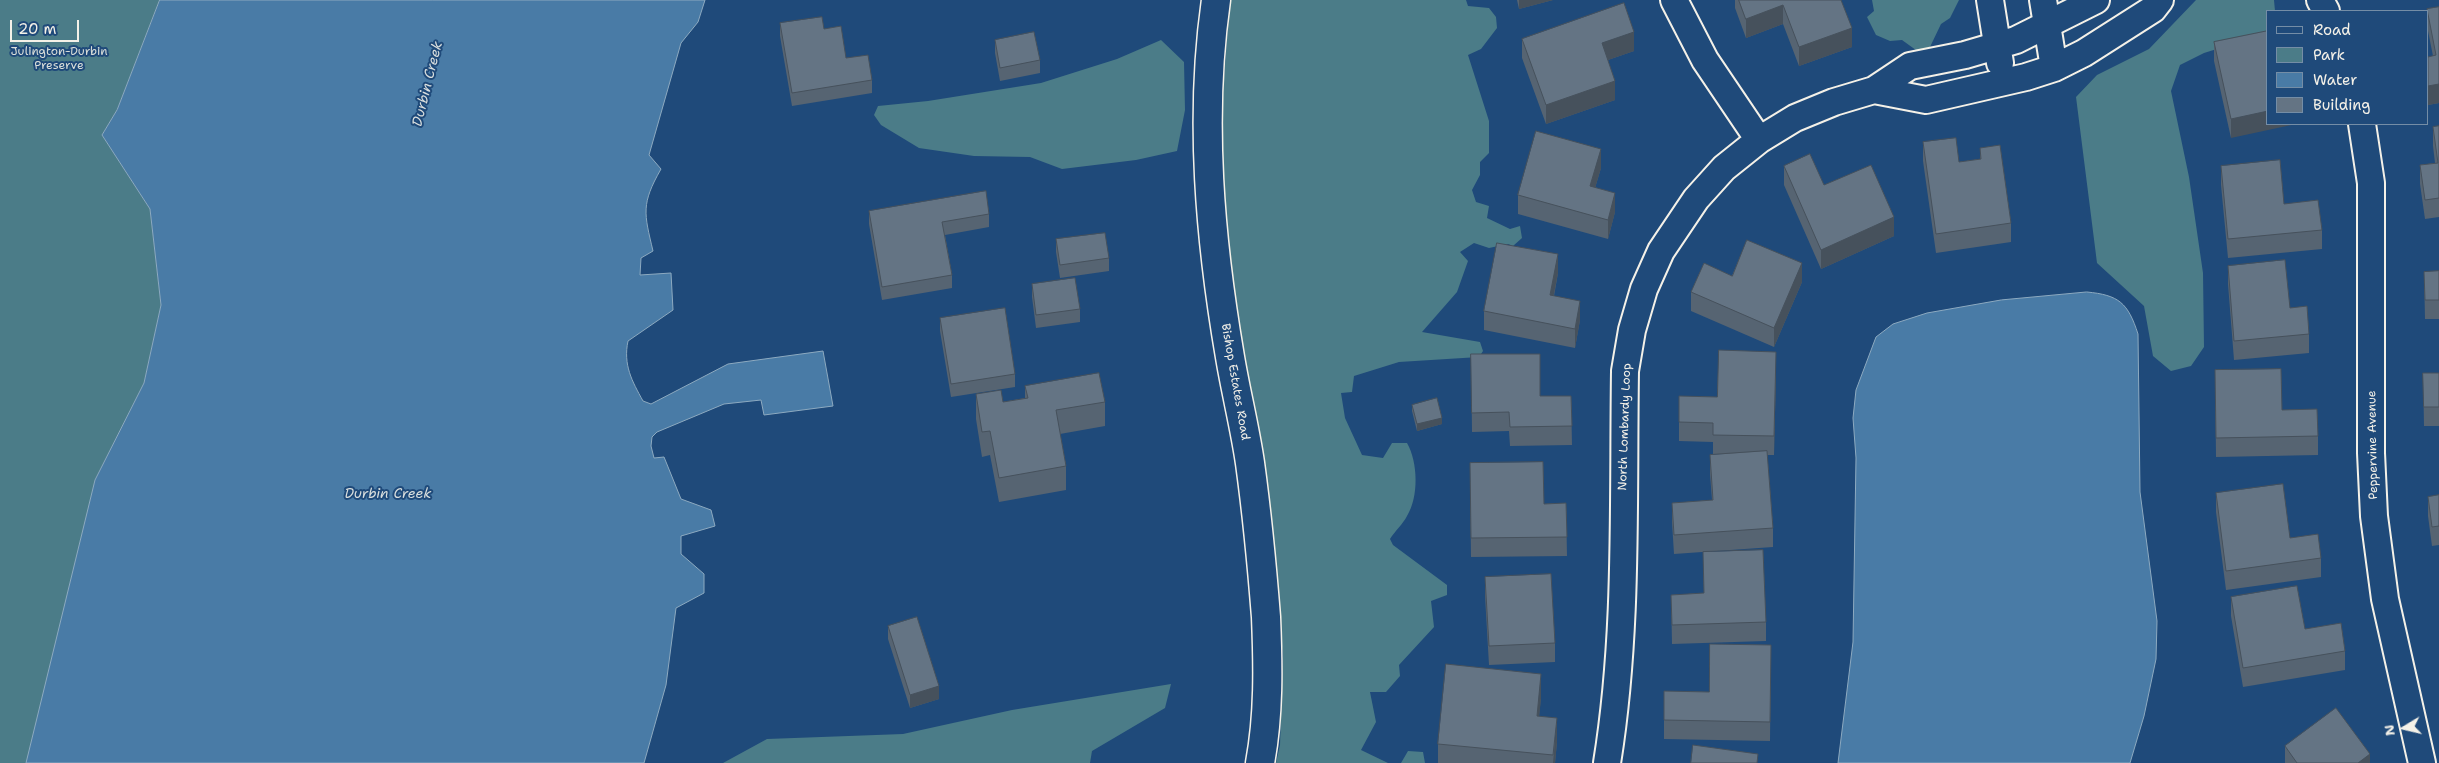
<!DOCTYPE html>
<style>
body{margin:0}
#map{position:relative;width:2439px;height:763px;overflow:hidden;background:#1f4a7a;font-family:"Shantell Sans",sans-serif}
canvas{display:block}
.legend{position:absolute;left:2266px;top:10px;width:162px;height:115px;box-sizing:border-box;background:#1f4a7a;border:1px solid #748da6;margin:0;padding:6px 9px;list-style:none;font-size:15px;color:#f4f1e8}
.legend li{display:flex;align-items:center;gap:10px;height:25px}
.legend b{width:25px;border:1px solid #748da6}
.north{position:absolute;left:2379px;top:703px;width:50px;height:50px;-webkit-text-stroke:4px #1f4a7a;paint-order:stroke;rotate:261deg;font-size:14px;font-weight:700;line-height:20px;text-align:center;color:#f4f1e8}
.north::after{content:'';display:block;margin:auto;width:18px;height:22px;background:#f4f1e8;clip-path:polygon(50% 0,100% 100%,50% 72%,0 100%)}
.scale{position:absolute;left:10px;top:20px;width:69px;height:22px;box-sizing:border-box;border:2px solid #f4f1e8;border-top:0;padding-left:6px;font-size:15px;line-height:18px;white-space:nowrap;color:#f4f1e8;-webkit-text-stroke:4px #1f4a7a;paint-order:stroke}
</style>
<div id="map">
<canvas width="2439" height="763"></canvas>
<ul class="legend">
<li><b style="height:6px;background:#1f4a7a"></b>Road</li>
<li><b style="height:14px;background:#4b7c88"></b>Park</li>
<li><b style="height:14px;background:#497ba6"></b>Water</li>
<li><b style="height:14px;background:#647484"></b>Building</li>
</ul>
<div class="north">N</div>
<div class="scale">20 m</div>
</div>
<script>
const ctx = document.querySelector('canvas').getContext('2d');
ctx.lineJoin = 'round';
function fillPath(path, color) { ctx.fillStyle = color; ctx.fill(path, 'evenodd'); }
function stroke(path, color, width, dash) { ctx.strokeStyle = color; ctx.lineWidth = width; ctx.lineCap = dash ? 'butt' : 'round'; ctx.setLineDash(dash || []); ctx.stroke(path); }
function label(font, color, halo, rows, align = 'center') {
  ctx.font = font + ' "Shantell Sans",sans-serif'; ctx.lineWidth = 4; ctx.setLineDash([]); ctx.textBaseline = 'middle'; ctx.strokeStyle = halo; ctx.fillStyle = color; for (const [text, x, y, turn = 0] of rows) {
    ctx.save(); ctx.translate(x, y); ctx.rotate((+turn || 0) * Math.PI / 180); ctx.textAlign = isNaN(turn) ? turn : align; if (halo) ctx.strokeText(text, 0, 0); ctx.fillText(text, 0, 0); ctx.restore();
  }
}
fillPath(new Path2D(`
 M 0,0 L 160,0 L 117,110 L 102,135 L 150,209 L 161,305 L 144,383 L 95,480 L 52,763 L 0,763 Z
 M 1230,0 L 1466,0 L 1468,6 L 1489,8 L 1496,17 L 1497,28 L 1481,49 L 1468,55 L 1489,121 L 1489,153 L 1480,162 L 1480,175 L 1472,190 L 1476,202 L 1489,206 L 1487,218 L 1510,229 L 1520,226 L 1522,238 L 1513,246 L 1508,244 L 1489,248 L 1474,243 L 1460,252 L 1468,261 L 1457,292 L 1422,332 L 1480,342 L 1483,351 L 1479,357 L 1399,362 L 1354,376 L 1352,392 L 1341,393 L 1345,418 L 1362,455 L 1383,458 L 1392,443 L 1407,443 C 1418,462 1419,497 1407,516 C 1403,524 1395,531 1390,539 L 1393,545 L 1447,585 L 1447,595 L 1431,601 L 1434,627 L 1399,665 L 1400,676 L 1386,692 L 1370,692 L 1376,722 L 1361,750 L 1388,763 L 1276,763 L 1280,745 L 1283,655 L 1267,514 L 1230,275 L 1219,142 Z
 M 1872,0 L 1959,0 L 1950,18 L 1941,24 L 1930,47 L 1920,53 L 1902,40 L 1890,41 L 1876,35 L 1867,17 L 1874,11 Z
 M 2196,0 L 2274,0 L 2275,11 L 2268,11 L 2268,33 L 2204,53 L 2180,65 L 2171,91 L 2189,177 L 2203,273 L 2204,347 L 2191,366 L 2171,371 L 2153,356 L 2144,306 L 2097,263 L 2076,97 L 2097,75 L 2149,49 Z
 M 1161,40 L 1184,62 L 1185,110 L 1177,151 L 1136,160 L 1062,169 L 1030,157 L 974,156 L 919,148 L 881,125 L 874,115 L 878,106 L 928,101 L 1041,83 L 1117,59 Z
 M 1171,684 L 1165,708 L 1092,751 L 1090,763 L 723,763 L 767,739 L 903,734 L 1012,710 Z
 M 1408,751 L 1423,752 L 1425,763 L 1401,763 Z`), '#4b7c88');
const water = new Path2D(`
 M 160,0 L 705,0 L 698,22 L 681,43 L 649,155 L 661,169 C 641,204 644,213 653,251 L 641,258 L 640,275 L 671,273 L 673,310 L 628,341 C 623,365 632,381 643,401 L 651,404 L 728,364 L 823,351 L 833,406 L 764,415 L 761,400 L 724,404 L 657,432 L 652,437 L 651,446 L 654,458 L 664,457 L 681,499 L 711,510 L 715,526 L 681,536 L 681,554 L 704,574 L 704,593 L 676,608 L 666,685 L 644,763 L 26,763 L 95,480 L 144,383 L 161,305 L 150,209 L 102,135 L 117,110 Z
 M 2087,292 C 2119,295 2128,303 2138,334 L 2140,492 L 2157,621 L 2156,659 L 2144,716 L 2130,763 L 1838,763 L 1853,642 L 1856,458 L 1853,418 L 1856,390 L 1876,337 L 1893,324 L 1927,313 L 2001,300 Z`);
fillPath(water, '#497ba6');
stroke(water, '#8daac0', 1);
const street = new Path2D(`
 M 1674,0 L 1705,60 L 1759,140
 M 1990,0 L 2000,63
 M 2043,0 L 2054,68
 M 2320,0 L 2326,11
 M 1874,90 L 1926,100 L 2026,77 L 2054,68 L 2084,53 L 2153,9 L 2160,0
 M 2362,124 L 2371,183 L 2371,453 L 2374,516 L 2385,599 L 2422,763
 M 1607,763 C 1628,634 1623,501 1625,371 L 1632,330 L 1644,289 L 1661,251 L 1696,199 L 1724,168 L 1759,140 L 1795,118 L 1834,102 L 1874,90 L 1910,66 L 1965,55 L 2016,40 L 2096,0`);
const secondary = new Path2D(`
 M 1216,0 C 1199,118 1210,240 1230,357 C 1236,393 1245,428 1250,463 C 1257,514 1262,566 1266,617 C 1268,665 1269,715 1260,763`);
stroke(street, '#f4f1e8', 30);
stroke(secondary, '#f4f1e8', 31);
stroke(street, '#1f4a7a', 26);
stroke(secondary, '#1f4a7a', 28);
fillPath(new Path2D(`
 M 1517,0 L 1553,0 L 1519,9 Z
 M 1735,0 L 1841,0 L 1852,47 L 1799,66 L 1783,24 L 1746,38 L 1735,8 Z
 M 2439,7 L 2439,103 L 2428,105 L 2433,56 L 2428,31 L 2427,9 Z
 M 780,23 L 846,58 L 872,80 L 872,93 L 792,106 L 780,36 Z
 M 2268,31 L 2231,138 L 2214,61 L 2214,42 Z
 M 1522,39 L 1634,51 L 1608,60 L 1615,100 L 1546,124 L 1522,58 Z
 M 995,40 L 1040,60 L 1040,73 L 1000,81 L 995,53 Z
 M 2439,126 L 2439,217 L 2425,219 L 2420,184 L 2420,165 L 2435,163 L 2433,146 L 2433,127 Z
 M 1923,142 L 1959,162 L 1980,159 L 1980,148 L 2011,223 L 2011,242 L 1936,253 L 1923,161 Z
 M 1784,166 L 1824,185 L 1894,236 L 1821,269 L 1784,185 Z
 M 2221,166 L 2284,204 L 2322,230 L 2322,249 L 2228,258 L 2221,185 Z
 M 1601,168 L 1595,188 L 1615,212 L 1608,239 L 1518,214 L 1518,195 Z
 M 869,211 L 989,214 L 989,227 L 945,235 L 952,275 L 952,288 L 882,300 L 869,224 Z
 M 1056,239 L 1109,258 L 1109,271 L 1060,278 L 1056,252 Z
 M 2228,266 L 2290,308 L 2309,334 L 2309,353 L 2234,360 L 2228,284 Z
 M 2439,271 L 2439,319 L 2425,319 L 2424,272 Z
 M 1558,273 L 1554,296 L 1580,320 L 1575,348 L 1484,330 L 1484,311 Z
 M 1802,282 L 1774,347 L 1691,311 L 1691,292 Z
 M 1032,284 L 1080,309 L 1080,322 L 1036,328 L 1032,297 Z
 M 940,318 L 1015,374 L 1015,387 L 951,397 L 940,331 Z
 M 1471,354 L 1540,396 L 1571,396 L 1572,445 L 1510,446 L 1509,431 L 1472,432 Z
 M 2215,370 L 2282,410 L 2318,436 L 2318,455 L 2216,457 Z
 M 1776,371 L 1774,455 L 1767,455 L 1773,528 L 1773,547 L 1674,554 L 1672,522 L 1672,503 L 1712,500 L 1710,474 L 1710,455 L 1728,454 L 1713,454 L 1713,442 L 1679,441 L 1679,396 L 1717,397 Z
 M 2423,373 L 2439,373 L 2439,426 L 2424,426 Z
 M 1025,386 L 1105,402 L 1105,426 L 1060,434 L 1066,466 L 1066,490 L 999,502 L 990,455 L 982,457 L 976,419 L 976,394 L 1003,402 L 1025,398 Z
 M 1412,405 L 1442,424 L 1417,431 L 1412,411 Z
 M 1470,482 L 1544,504 L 1566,503 L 1567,556 L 1471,557 Z
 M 2216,493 L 2321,558 L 2321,577 L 2226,590 L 2216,512 Z
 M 2439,495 L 2439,545 L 2432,546 L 2428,516 L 2428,497 Z
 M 1703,552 L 1766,622 L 1766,641 L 1672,644 L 1671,595 L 1704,593 Z
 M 1485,577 L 1555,643 L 1555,662 L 1489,665 L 1485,596 Z
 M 2231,597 L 2305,629 L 2345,651 L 2345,670 L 2243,687 L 2231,616 Z
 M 888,626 L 939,699 L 910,708 L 888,639 Z
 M 1771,645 L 1770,741 L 1664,739 L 1664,691 L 1709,692 Z
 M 1541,698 L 1539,716 L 1557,742 L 1555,763 L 1438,763 L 1438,744 Z
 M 2285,746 L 2370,763 L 2285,763 Z`), '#566472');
fillPath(new Path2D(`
 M 1519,0 L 1553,0 L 1519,9 Z
 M 1783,5 L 1783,24 L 1746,38 L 1746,19 Z
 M 1852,28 L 1852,47 L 1799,66 L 1799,47 Z
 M 1634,32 L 1634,51 L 1602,62 L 1602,43 Z
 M 1615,81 L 1615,100 L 1546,124 L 1546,105 Z
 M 2439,84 L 2439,103 L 2428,105 L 2428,86 Z
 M 2268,111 L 2268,124 L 2296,124 L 2231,138 L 2231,119 Z
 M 1601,149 L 1601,168 L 1590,205 L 1590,186 Z
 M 1615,193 L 1615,212 L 1608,239 L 1608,220 Z
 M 1894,217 L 1894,236 L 1821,269 L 1821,250 Z
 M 1558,254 L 1558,273 L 1550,314 L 1550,295 Z
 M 1802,263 L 1802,282 L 1774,347 L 1774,328 Z
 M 1580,301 L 1580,320 L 1575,348 L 1575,329 Z
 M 1776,352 L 1776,371 L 1774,455 L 1774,436 Z
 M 1442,418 L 1442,424 L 1417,431 L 1417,424 Z
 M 1541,674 L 1541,698 L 1537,740 L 1537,716 Z
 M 939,686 L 939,699 L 910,708 L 910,695 Z
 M 1557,718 L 1557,742 L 1555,763 L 1553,763 Z
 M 2370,754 L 2370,763 L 2358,763 Z`), '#46515c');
const building = new Path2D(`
 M 1739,0 L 1841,0 L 1852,28 L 1799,47 L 1783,5 L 1746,19 Z
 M 1624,3 L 1634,32 L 1602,43 L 1615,81 L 1546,105 L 1522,39 Z
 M 2439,7 L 2439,84 L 2428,86 L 2428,57 L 2436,55 L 2427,9 Z
 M 822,17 L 824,29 L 841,26 L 846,58 L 868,55 L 872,80 L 792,93 L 780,23 Z
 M 2268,31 L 2268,111 L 2231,119 L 2214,42 Z
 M 1034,32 L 1040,60 L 1000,68 L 995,40 Z
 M 2439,126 L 2439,198 L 2425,200 L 2420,165 L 2438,163 L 2433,127 Z
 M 1536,131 L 1601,149 L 1590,186 L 1615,193 L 1608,220 L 1518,195 Z
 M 1956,138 L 1959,162 L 1981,159 L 1980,148 L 2000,145 L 2011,223 L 1936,234 L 1923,142 Z
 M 1810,154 L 1824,185 L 1871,165 L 1894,217 L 1821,250 L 1784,166 Z
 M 2280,160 L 2284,204 L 2318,200 L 2322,230 L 2228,239 L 2221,166 Z
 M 986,191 L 989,214 L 942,222 L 952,275 L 882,287 L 869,211 Z
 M 1105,233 L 1109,258 L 1060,265 L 1056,239 Z
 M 1747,240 L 1802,263 L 1774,328 L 1691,292 L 1704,263 L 1732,276 Z
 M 1497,243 L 1558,254 L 1550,295 L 1580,301 L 1575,329 L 1484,311 Z
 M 2285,260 L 2290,308 L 2307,306 L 2309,334 L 2234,341 L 2228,266 Z
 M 2439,271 L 2439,300 L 2425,300 L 2424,272 Z
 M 1075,278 L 1080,309 L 1036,315 L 1032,284 Z
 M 1005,308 L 1015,374 L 951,384 L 940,318 Z
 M 1719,350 L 1776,352 L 1774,436 L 1713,435 L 1713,423 L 1679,422 L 1679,396 L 1717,397 Z
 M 1471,354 L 1540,354 L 1540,396 L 1571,396 L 1572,426 L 1510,427 L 1509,412 L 1472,413 Z
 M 2281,369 L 2282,410 L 2317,409 L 2318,436 L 2216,438 L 2215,370 Z
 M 1099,373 L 1105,402 L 1056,410 L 1066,466 L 999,478 L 990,431 L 982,432 L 976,394 L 1001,390 L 1003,402 L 1028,398 L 1025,386 Z
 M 2423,373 L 2439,373 L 2439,407 L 2424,407 Z
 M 1437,398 L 1442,418 L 1417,424 L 1412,405 Z
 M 1767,451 L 1773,528 L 1674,535 L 1672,503 L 1713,500 L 1710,455 Z
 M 1543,462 L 1544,504 L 1566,503 L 1567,537 L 1471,538 L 1470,463 Z
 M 2283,484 L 2290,538 L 2318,534 L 2321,558 L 2226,571 L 2216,493 Z
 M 2439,495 L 2439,526 L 2432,527 L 2428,497 Z
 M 1763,550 L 1766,622 L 1672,625 L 1671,595 L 1704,593 L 1703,552 Z
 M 1551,574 L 1555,643 L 1489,646 L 1485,577 Z
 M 2297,586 L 2305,629 L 2341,623 L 2345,651 L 2243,668 L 2231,597 Z
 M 917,617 L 939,686 L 910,695 L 888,626 Z
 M 1710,644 L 1771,645 L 1770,722 L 1664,720 L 1664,691 L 1709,692 Z
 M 1446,664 L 1541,674 L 1537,716 L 1557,718 L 1553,755 L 1438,744 Z
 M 2336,708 L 2370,754 L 2358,763 L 2297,763 L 2285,746 Z
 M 1693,745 L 1758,754 L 1757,763 L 1691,763 Z`);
fillPath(building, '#647484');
stroke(building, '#46515c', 1);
label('12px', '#dbdfda', '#1f4a7a', [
 ["Julington-Durbin",59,52],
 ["Preserve",59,66]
]);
label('12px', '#f4f1e8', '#1f4a7a', [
 ["Bishop Estates Road",1235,382,80],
 ["North Lombardy Loop",1625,427,-88],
 ["Peppervine Avenue",2373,445,-91]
]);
label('italic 14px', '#dadfde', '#1f4a7a', [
 ["Durbin Creek",428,84,-76],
 ["Durbin Creek",388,494]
]);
</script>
